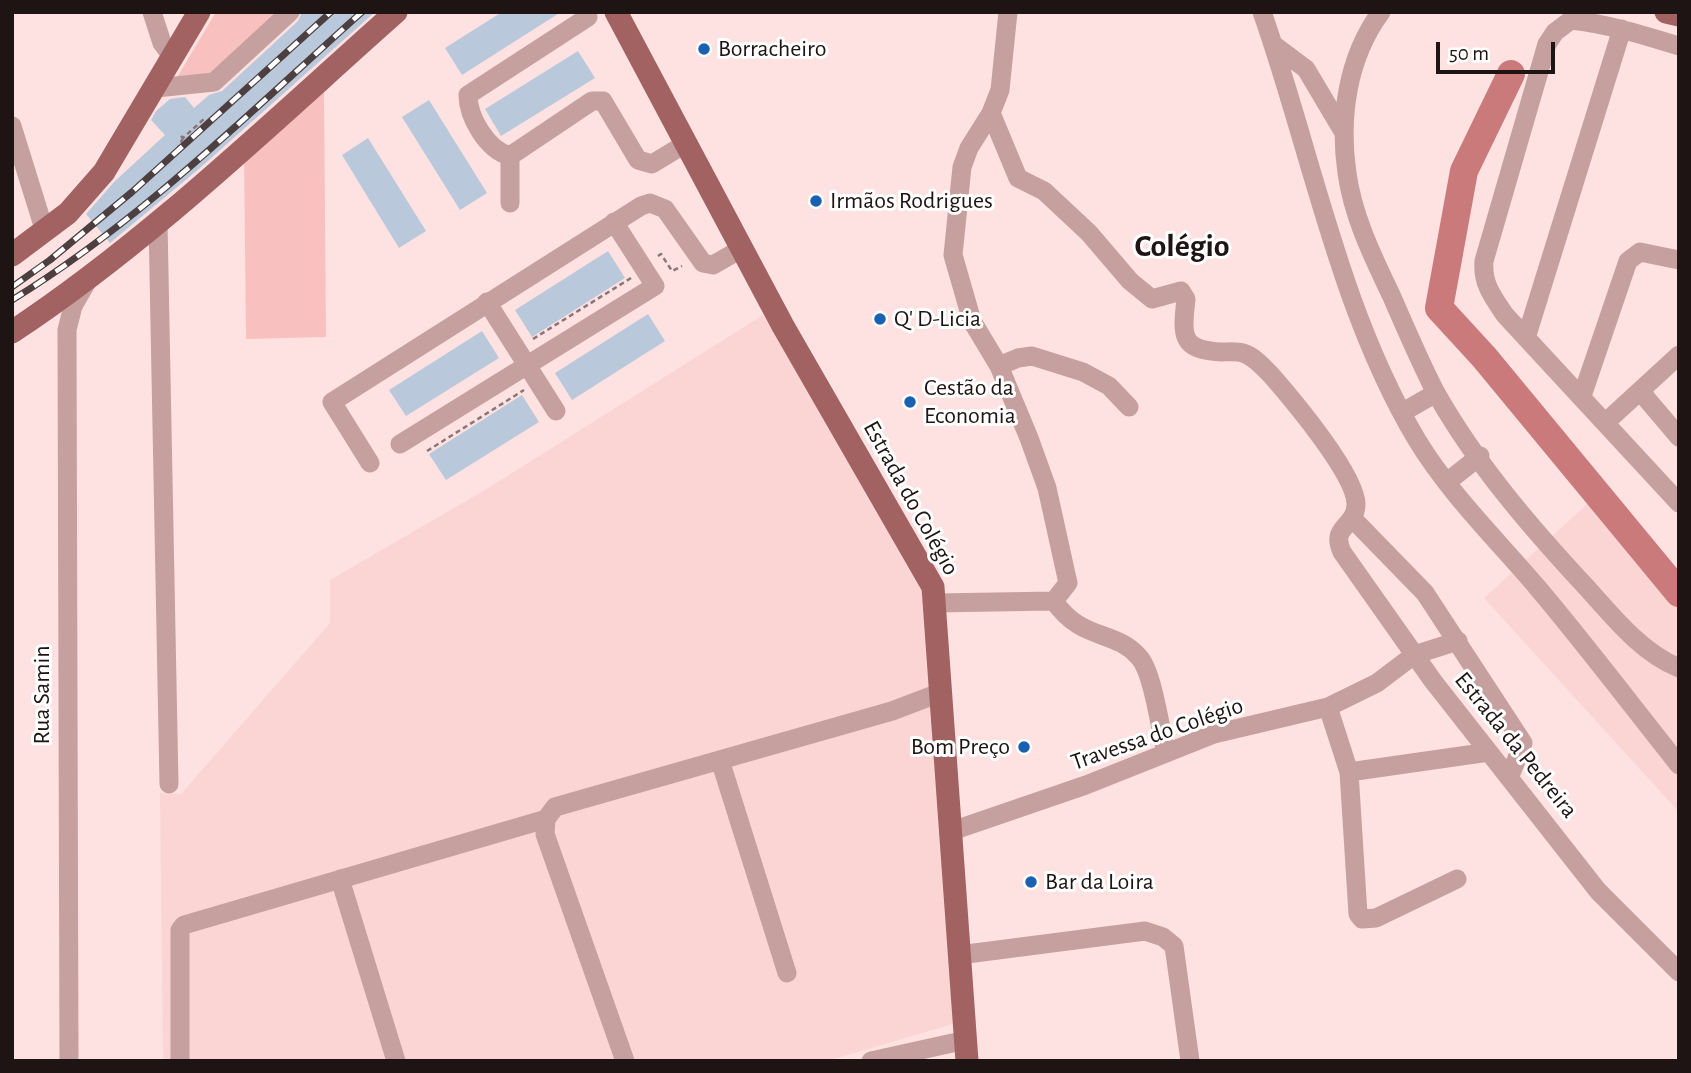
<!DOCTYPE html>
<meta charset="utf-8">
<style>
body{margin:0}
#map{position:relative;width:1691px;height:1073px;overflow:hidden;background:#fee2e1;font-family:"Alegreya Sans",sans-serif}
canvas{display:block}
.frame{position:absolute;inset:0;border:14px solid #1e1414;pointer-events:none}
.scale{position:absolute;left:1436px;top:42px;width:119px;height:32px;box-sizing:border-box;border:4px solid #1e1414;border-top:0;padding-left:9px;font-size:21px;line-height:24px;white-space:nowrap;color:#1e1414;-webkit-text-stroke:5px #fff;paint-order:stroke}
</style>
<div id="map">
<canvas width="1691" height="1073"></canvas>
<div class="frame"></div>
<div class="scale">50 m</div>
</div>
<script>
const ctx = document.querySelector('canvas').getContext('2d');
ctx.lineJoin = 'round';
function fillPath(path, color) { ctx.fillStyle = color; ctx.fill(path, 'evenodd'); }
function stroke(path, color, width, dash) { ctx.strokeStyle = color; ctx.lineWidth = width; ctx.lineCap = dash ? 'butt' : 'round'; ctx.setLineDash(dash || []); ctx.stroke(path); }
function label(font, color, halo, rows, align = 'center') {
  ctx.font = font + ' "Alegreya Sans",sans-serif'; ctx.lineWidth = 6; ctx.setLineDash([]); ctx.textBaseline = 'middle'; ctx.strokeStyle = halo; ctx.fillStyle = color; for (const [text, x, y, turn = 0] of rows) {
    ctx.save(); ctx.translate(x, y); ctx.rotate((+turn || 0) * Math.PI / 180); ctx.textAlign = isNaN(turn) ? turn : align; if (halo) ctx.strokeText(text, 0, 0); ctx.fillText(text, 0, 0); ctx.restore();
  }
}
fillPath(new Path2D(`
 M 763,315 L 927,583 L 953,1024 L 827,1061 L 163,1061 L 160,793 L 181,794 L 330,623 L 330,580 L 485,490 Z
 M 1606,487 L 1679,571 L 1679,812 L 1484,598 Z`), '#fad5d4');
fillPath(new Path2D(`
 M 216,12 L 284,12 L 214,76 L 176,79 Z
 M 324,91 L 326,337 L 246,339 L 244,154 Z`), '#f8c1bf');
stroke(new Path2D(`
 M 1511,74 L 1464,171 L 1439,308 L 1484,357 L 1679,593`), '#ca7a7a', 28);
fillPath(new Path2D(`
 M 302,12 L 375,12 L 200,168 L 110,243 L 86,214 L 115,181 L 165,135 L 151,120 L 156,111 L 170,99 L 185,97 L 194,108 L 209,95 L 222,91 L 298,21 Z
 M 502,12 L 561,12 L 462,75 L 445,48 Z
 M 578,51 L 595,78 L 501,136 L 485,109 Z
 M 429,100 L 487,193 L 460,210 L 402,117 Z
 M 368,138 L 426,231 L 399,248 L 342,155 Z
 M 608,251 L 625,278 L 532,337 L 515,310 Z
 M 648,314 L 665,341 L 572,400 L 555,373 Z
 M 482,331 L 499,358 L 406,416 L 389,390 Z
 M 522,395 L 539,422 L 446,480 L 429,454 Z`), '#b9c8db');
stroke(new Path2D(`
 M 181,136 L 183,138 L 204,119
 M 177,150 L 183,138
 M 658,256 L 661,254 L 672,271 L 682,266
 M 533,339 L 631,278
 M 427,451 L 524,390`), '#897676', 2.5, [5, 3.5]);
stroke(new Path2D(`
 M 152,12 L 162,43 L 173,58
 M 1008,12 L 1000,90 L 991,113 L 969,148 L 962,167 L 953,255 L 972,321 L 999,366 L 1029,438 L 1047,488 L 1068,583 L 1054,601
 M 1262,12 C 1312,154 1339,309 1417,440 C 1449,493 1497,540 1537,587 C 1586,645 1632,706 1679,765
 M 1381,12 C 1347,58 1339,118 1347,173 C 1353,217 1373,257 1392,297 C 1406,329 1420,362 1436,393 C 1476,464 1532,529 1588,589 C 1614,618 1642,653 1679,668
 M 588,17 L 468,95 C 468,117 487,150 510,156 L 592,101 L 603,101 L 638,160 L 652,164 L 685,144
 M 1274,45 L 1306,69 L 1344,133
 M 1679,46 C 1643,35 1608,24 1571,20 L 1555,32 L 1547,44 L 1484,261 C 1482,284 1493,297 1505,315 L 1679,503
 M 156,88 L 214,82 L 290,12
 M 991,113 L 1018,178 L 1044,191 L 1089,233 L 1130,281 L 1152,299 L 1181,291 L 1186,299 C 1182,335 1180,350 1221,352 C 1228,352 1237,351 1243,353 C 1254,356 1264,368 1272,376 C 1292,399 1357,476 1356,505 C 1355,528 1330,526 1342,552 L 1433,681 L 1598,891 L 1679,972
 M 12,126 L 45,232
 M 510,203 L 510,156
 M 158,222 L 169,784
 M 487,302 L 556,411
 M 1527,335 L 1622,29
 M 999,366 L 1018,358 L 1032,356 L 1083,372 L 1109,386 L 1129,407
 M 1640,391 L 1679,437
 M 1582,396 L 1628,261 L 1640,252 L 1679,260
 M 1403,412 L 1436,393
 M 1606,422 L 1679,355
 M 400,444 L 655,286 L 614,222
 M 370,463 L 332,402 L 641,206 L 650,203 L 665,209 L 703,263 L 713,265 L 741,249
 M 1447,482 L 1480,456
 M 1352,518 L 1425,593 L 1523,743 L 1510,776
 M 936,603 L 1054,601 C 1082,642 1115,629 1139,657 C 1153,672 1160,729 1166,752
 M 1328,707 L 1349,772 L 1358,914 L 1362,919 L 1376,918 L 1457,879
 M 720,760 L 787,973
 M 1349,772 L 1489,752
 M 949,832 L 1086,785 L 1214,734 L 1328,707 L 1377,683 L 1414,655 L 1458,641
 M 340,879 L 396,1061
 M 959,955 L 1145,931 L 1163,937 L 1174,946 L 1190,1061
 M 69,1061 L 67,330 L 73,306 L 88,280
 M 180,1061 L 180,930 L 184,925 L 546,819
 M 625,1061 L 545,834 L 546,819 L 555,807 L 892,711 L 942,692
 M 871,1061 L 966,1040`), '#c6a09f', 19);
stroke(new Path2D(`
 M 616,12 L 783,326 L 933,587 L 967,1061
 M 1666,12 L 1679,15
 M 12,255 L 68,213 L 104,172 L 199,12
 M 12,332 C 151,240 272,122 396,12`), '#a36262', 23);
const rail = new Path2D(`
 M 12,287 L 50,260 L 132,192 L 331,12
 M 12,300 C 141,221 250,112 362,12`);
stroke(rail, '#4d3f3f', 7);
stroke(rail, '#fff', 4.5, [13]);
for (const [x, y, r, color] of [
 [704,49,7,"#1a62b1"],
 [816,201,7,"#1a62b1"],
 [880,319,7,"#1a62b1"],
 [910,402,7,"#1a62b1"],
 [1024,747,7,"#1a62b1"],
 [1031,882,7,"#1a62b1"]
]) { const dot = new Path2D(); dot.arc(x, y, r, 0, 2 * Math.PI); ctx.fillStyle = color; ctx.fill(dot); stroke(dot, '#fff', 2.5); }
label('24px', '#1e1414', '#fff', [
 ["Borracheiro",718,49],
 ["Irmãos Rodrigues",830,201],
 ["Q' D-Licia",894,319],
 ["Cestão da",924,388],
 ["Economia",924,416],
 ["Bom Preço",1010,747,"right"],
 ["Bar da Loira",1045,882]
], 'left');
label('24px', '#1e1414', '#fff', [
 ["Estrada do Colégio",911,498,61],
 ["Rua Samin",42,695,-90],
 ["Travessa do Colégio",1157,734,-19],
 ["Estrada da Pedreira",1516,745,51]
]);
label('bold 32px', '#1e1414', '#fff', [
 ["Colégio",1182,246]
]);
</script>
